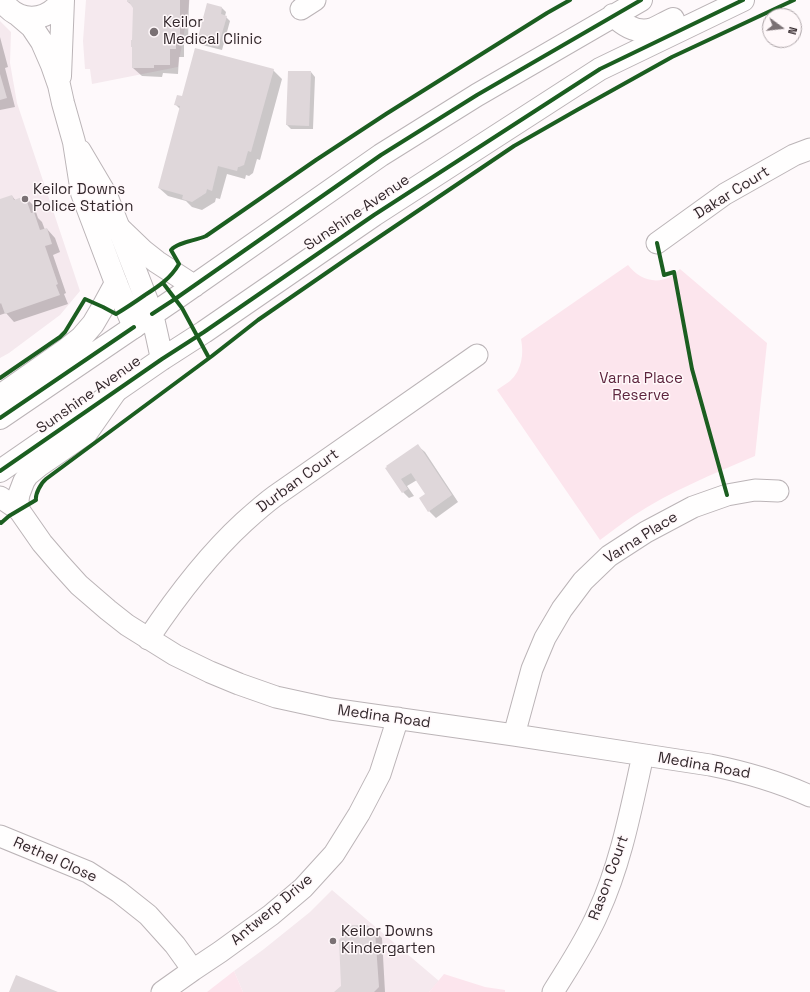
<!DOCTYPE html>
<style>
body{margin:0}
#map{position:relative;width:810px;height:992px;overflow:hidden;background:#fef9fb;font-family:"Space Grotesk",sans-serif}
canvas{display:block}
.north{position:absolute;left:762px;top:8px;width:40px;height:40px;box-sizing:border-box;background:#fff8fa;border:1px solid #ada5a8;border-radius:50%;rotate:105deg;font-size:11px;font-weight:700;line-height:16px;text-align:center;color:#33282c}
.north::after{content:'';display:block;margin:auto;width:14px;height:18px;background:#7a7174;clip-path:polygon(50% 0,100% 100%,50% 72%,0 100%)}
</style>
<div id="map">
<canvas width="810" height="992"></canvas>
<div class="north">N</div>
</div>
<script>
const ctx = document.querySelector('canvas').getContext('2d');
ctx.lineJoin = 'round';
function fillPath(path, color) { ctx.fillStyle = color; ctx.fill(path, 'evenodd'); }
function stroke(path, color, width, dash) { ctx.strokeStyle = color; ctx.lineWidth = width; ctx.lineCap = dash ? 'butt' : 'round'; ctx.setLineDash(dash || []); ctx.stroke(path); }
function label(font, color, halo, rows, align = 'center') {
  ctx.font = font + ' "Space Grotesk",sans-serif'; ctx.lineWidth = 3; ctx.setLineDash([]); ctx.textBaseline = 'middle'; ctx.strokeStyle = halo; ctx.fillStyle = color; for (const [text, x, y, turn = 0] of rows) {
    ctx.save(); ctx.translate(x, y); ctx.rotate((+turn || 0) * Math.PI / 180); ctx.textAlign = isNaN(turn) ? turn : align; if (halo) ctx.strokeText(text, 0, 0); ctx.fillText(text, 0, 0); ctx.restore();
  }
}
fillPath(new Path2D(`
 M 86,0 L 190,0 L 178,67 L 92,84 L 90,69 L 85,69 L 83,41 Z
 M 0,21 L 11,32 L 10,63 L 17,103 L 80,291 L 60,315 L 9,353 L 0,358 Z
 M 332,890 L 439,981 L 429,992 L 243,992 L 234,971 L 264,949 L 310,912 Z`), '#f5e9ee');
fillPath(new Path2D(`
 M 628,265 C 638,278 654,285 670,277 C 673,275 676,272 680,269 L 767,343 L 755,456 C 713,474 671,491 633,516 C 621,524 611,532 600,540 L 497,390 C 501,387 506,384 510,381 C 522,370 524,354 521,339 Z
 M 234,971 L 243,992 L 207,992 Z
 M 444,974 L 485,987 L 505,990 L 505,992 L 429,992 Z`), '#fce5ed');
fillPath(new Path2D(`
 M 128,0 L 189,0 L 188,44 L 184,44 L 184,57 L 179,57 L 178,74 L 163,73 L 162,77 L 142,76 L 133,68 L 133,49 L 132,47 L 132,41 L 133,41 L 133,6 L 128,2 Z
 M 208,4 L 222,8 L 226,12 L 225,16 L 230,21 L 222,50 L 202,45 L 198,41 Z
 M 0,37 L 8,67 L 5,68 L 15,107 L 0,110 Z
 M 273,70 L 282,79 L 260,160 L 257,159 L 253,173 L 249,176 L 246,175 L 245,179 L 227,174 L 220,199 L 216,198 L 215,202 L 202,210 L 192,207 L 186,201 L 168,196 L 159,188 L 180,109 L 176,105 L 183,97 Z
 M 311,72 L 315,77 L 313,129 L 291,129 L 287,125 Z
 M 12,196 L 16,201 L 25,197 L 34,206 L 38,218 L 42,222 L 45,230 L 47,229 L 55,238 L 60,252 L 53,255 L 66,293 L 64,294 L 68,304 L 14,322 L 6,313 L 0,315 L 0,200 Z
 M 418,446 L 425,452 L 458,502 L 436,518 L 429,511 L 426,494 L 417,480 L 407,486 L 414,496 L 409,498 L 403,492 L 387,468 Z
 M 375,932 L 382,938 L 385,992 L 336,992 L 342,986 Z`), '#0003');
fillPath(new Path2D(`
 M 127,0 L 180,0 L 180,36 L 176,36 L 176,49 L 170,49 L 170,65 L 154,65 L 154,68 L 132,68 L 132,47 L 131,47 L 131,40 L 132,40 L 133,8 L 129,2 L 127,2 Z
 M 207,3 L 222,7 L 221,14 L 227,16 L 218,47 L 197,41 Z
 M 195,48 L 274,69 L 251,152 L 248,151 L 244,165 L 239,167 L 238,167 L 237,171 L 218,166 L 212,191 L 207,189 L 206,193 L 192,202 L 182,199 L 183,195 L 158,188 L 180,106 L 174,105 L 177,95 L 182,96 Z
 M 288,71 L 311,71 L 309,126 L 286,125 Z
 M 0,74 L 7,98 L 0,100 Z
 M 12,195 L 14,200 L 25,196 L 31,213 L 34,212 L 40,230 L 47,228 L 52,244 L 45,246 L 58,284 L 56,285 L 60,295 L 5,314 L 1,303 L 0,304 L 0,199 Z
 M 418,444 L 452,495 L 428,512 L 419,498 L 425,494 L 411,473 L 401,479 L 408,489 L 402,493 L 385,468 L 387,467 L 386,466 Z
 M 352,925 L 367,925 L 375,931 L 379,987 L 374,992 L 334,992 L 341,986 L 339,940 Z
 M 16,975 L 58,992 L 9,992 Z`), '#dfd7da');
const street = new Path2D(`
 M 301,9 L 315,0
 M 657,243 L 725,194 L 794,155 L 810,149
 M 0,497 L 19,510 L 42,543 L 60,564 L 79,585 L 108,610 L 127,625 L 175,655 L 210,672 L 239,684 L 276,697 L 331,709 L 514,735 L 710,765 C 745,772 777,781 810,796
 M 19,510 L 18,500 L 19,494 L 24,481 L 28,475 L 39,466 L 87,433 L 115,393
 M 148,639 C 176,597 207,556 244,522 C 254,513 264,504 275,496 L 477,355
 M 514,735 L 532,669 L 545,638 L 562,609 L 583,581 L 609,556 L 646,532 L 693,507 L 727,495 L 755,490 L 778,491
 M 0,836 L 88,872 L 119,892 L 148,915 L 175,945 L 193,970
 M 162,992 L 193,970 L 220,952 L 271,915 L 303,888 L 334,854 L 359,814 L 380,774 L 398,718
 M 553,992 C 569,966 586,941 598,913 C 621,863 631,809 643,755`);
const secondary = new Path2D(`
 M 2,0 C 17,24 47,23 62,0
 M 18,15 L 32,27 L 42,42 L 52,65 L 59,85 L 63,103 L 74,142 L 82,193 L 116,283 L 134,327
 M 60,76 L 63,0
 M 80,151 L 106,195 L 152,314`);
const primary = new Path2D(`
 M 613,15 C 624,26 637,34 653,29 C 660,26 666,22 673,19
 M 119,228 L 143,251 L 157,262 L 194,286
 M 152,314 L 157,336 L 162,359
 M 0,396 L 67,349 L 81,338 L 93,324 L 103,307 L 116,283
 M 0,418 L 175,299 L 381,155 L 477,95 L 641,0
 M 0,471 L 162,359 L 204,332 L 374,215 L 600,69 L 743,0`);
stroke(street, '#bbb4b7', 23);
stroke(secondary, '#bbb4b7', 24);
stroke(primary, '#bbb4b7', 24);
stroke(street, '#fffefe', 21);
stroke(secondary, '#fffefe', 22);
stroke(primary, '#fffefe', 22);
stroke(new Path2D(`
 M 657,243 L 664,275 L 674,272 L 692,369 L 727,495
 M 163,283 L 182,308 L 209,358
 M 152,314 L 175,299 L 381,155 L 477,95 L 641,0
 M 0,378 L 60,337 L 65,332 L 85,299 L 103,307 L 116,314 C 126,308 135,302 145,295 C 159,286 170,279 179,264 L 171,250 C 178,242 195,241 206,236 L 316,160 L 386,114 L 547,13 L 570,0
 M 0,418 L 134,327
 M 0,471 L 162,359 L 204,332 L 374,215 L 600,69 L 743,0
 M 0,522 L 1,523 L 9,516 L 36,500 C 35,494 41,483 46,479 L 212,356 L 258,320 L 348,258 L 514,146 L 577,110 L 672,57 L 794,0`), '#1b5e20', 4);
for (const [x, y, r, color] of [
 [154,32,5,"#7a7174"],
 [25,199,4,"#7a7174"],
 [333,941,4,"#7a7174"]
]) { const dot = new Path2D(); dot.arc(x, y, r, 0, 2 * Math.PI); ctx.fillStyle = color; ctx.fill(dot); stroke(dot, '#fff8fa', 1.5); }
label('15px', '#33282c', '#fff8fa', [
 ["Keilor",163,23],
 ["Medical Clinic",163,40],
 ["Keilor Downs",33,190],
 ["Police Station",33,207],
 ["Keilor Downs",341,932],
 ["Kindergarten",341,949]
], 'left');
label('15px', '#33282c', '#fff8fa', [
 ["Dakar Court",732,193,-32],
 ["Sunshine Avenue",357,213,-34],
 ["Sunshine Avenue",89,395,-35],
 ["Durban Court",298,481,-36],
 ["Varna Place",641,538,-32],
 ["Medina Road",384,717,8],
 ["Medina Road",704,766,10],
 ["Rethel Close",55,860,24],
 ["Rason Court",609,878,-70],
 ["Antwerp Drive",272,910,-40]
]);
label('15px', '#5d243d', '#fff8fa', [
 ["Varna Place",641,379],
 ["Reserve",641,396]
]);
</script>
